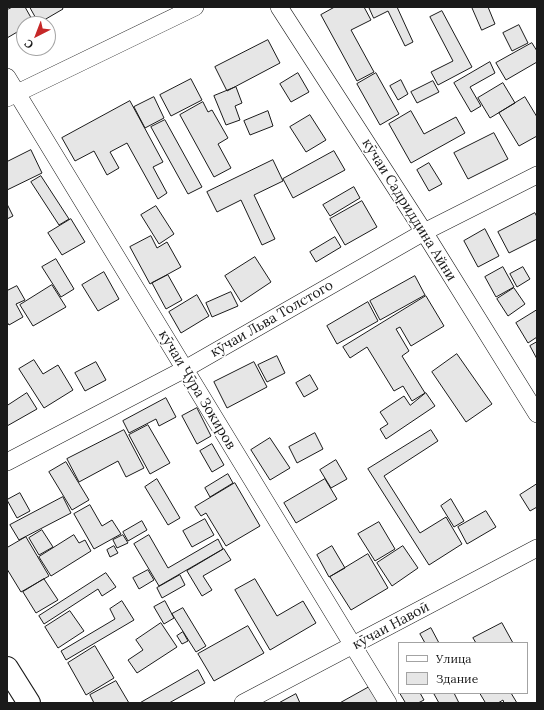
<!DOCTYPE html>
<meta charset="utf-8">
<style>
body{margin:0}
#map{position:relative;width:544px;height:710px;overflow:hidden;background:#fff;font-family:Lora,serif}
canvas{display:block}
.frame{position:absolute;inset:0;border:8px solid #1a1a1a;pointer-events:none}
.legend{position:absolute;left:398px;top:642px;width:130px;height:52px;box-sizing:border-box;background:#fff;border:1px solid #a3a3a3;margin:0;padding:5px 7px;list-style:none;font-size:12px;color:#1a1a1a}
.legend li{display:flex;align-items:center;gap:8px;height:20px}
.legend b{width:20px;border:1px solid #a3a3a3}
.north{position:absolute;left:16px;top:16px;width:40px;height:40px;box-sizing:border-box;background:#fff;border:1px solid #a3a3a3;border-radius:50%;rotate:222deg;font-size:11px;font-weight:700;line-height:16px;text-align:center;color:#1a1a1a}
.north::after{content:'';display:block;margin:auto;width:14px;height:18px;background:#c62828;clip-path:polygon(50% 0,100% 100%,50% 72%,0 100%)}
</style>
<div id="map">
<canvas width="544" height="710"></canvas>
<div class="frame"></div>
<ul class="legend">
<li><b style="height:5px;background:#fff"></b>Улица</li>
<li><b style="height:11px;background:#e6e6e6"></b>Здание</li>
</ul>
<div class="north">С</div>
</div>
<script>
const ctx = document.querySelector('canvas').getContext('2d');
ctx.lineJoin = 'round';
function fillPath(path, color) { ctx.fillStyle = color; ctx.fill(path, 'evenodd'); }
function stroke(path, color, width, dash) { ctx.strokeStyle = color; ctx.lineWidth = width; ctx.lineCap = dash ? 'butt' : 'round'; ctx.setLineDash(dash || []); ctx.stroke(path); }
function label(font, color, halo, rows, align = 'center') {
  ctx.font = font + ' Lora,serif'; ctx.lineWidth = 3; ctx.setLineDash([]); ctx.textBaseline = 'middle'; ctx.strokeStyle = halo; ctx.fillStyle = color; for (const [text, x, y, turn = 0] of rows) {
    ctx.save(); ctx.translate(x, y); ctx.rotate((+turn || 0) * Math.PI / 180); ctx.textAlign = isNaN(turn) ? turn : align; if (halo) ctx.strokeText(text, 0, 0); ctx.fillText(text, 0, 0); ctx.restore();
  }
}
const building = new Path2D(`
 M 13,7 L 25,7 L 34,23 L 24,24 L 24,28 L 7,38 L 7,10 Z
 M 30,7 L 62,7 L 63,9 L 39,23 Z
 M 335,7 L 364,7 L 371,20 L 351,30 L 374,72 L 357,81 L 321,15 Z
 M 369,7 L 397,7 L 413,42 L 405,46 L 388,11 L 374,18 Z
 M 472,7 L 488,7 L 495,24 L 482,30 Z
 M 442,11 L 472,67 L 438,85 L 431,72 L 453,61 L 430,17 Z
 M 519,25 L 528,43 L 512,51 L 503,33 Z
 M 268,40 L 280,63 L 227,91 L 215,67 Z
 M 532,43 L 537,51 L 537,62 L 506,80 L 496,63 Z
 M 490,62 L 495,73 L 470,87 L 481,106 L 471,112 L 454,83 Z
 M 298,73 L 309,92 L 291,102 L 280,84 Z
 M 376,73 L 399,114 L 380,125 L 357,84 Z
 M 191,79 L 202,100 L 171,116 L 160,95 Z
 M 401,80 L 408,94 L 398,100 L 390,86 Z
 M 433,81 L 439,92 L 417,103 L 411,92 Z
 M 503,83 L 515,103 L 490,118 L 478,98 Z
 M 236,87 L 242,103 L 235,106 L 240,120 L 226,125 L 214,96 Z
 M 154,97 L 164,118 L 145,128 L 134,107 Z
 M 525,97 L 537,117 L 537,136 L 519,146 L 499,113 Z
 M 130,101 L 163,162 L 153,167 L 167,193 L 158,199 L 127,143 L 110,152 L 119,168 L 107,175 L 94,151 L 75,161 L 62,138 Z
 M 203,102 L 208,112 L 212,110 L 228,138 L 218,144 L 231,168 L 214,177 L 180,115 Z
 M 268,111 L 273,126 L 250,135 L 244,121 Z
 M 411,111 L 424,134 L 456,117 L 465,133 L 411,163 L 389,124 Z
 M 310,115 L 326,140 L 306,152 L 290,127 Z
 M 165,120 L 202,187 L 188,194 L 151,127 Z
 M 494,133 L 508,159 L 468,179 L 454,153 Z
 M 31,150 L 42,173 L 7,190 L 7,162 Z
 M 334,151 L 345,170 L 293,198 L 283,179 Z
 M 273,160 L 283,181 L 254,195 L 275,239 L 262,245 L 241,200 L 217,212 L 207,192 Z
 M 429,163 L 442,184 L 429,191 L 417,170 Z
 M 41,176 L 69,219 L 59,225 L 31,182 Z
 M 354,187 L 360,198 L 330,216 L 323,205 Z
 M 362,201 L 377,227 L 345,245 L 330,219 Z
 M 7,204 L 13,216 L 7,219 Z
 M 156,206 L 174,234 L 159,244 L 141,215 Z
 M 535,213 L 537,217 L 537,239 L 509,253 L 498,232 Z
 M 71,219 L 85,242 L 62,255 L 48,233 Z
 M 485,229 L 499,256 L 478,267 L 464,241 Z
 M 151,236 L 157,248 L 167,242 L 181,267 L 150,284 L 130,247 Z
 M 335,237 L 341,247 L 316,262 L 310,252 Z
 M 255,257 L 271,282 L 241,302 L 225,276 Z
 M 56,259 L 74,289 L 61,297 L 42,267 Z
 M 503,267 L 514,287 L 496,297 L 485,277 Z
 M 523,267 L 530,279 L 517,287 L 510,274 Z
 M 104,272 L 119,299 L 98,311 L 82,285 Z
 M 168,275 L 182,300 L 166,309 L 152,283 Z
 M 415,276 L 425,295 L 380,320 L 370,301 Z
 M 52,285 L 66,307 L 33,326 L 20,305 Z
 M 17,286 L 25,300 L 16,304 L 23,317 L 9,325 L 7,322 L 7,291 Z
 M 514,288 L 525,304 L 508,316 L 497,299 Z
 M 231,292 L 238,306 L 212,317 L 206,303 Z
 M 197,295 L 209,316 L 181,333 L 169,312 Z
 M 426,296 L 444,326 L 411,346 L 400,327 L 396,329 L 409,351 L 402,356 L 425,393 L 412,401 L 403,386 L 394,391 L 367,347 L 350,358 L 343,347 Z
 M 368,302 L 378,321 L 337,344 L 327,326 Z
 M 537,310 L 537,337 L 528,343 L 516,323 Z
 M 537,342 L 537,359 L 530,346 Z
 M 457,354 L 492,404 L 466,422 L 432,372 Z
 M 277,356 L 285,373 L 267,382 L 258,365 Z
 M 34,360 L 43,374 L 58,365 L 73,390 L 44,408 L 19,369 Z
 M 96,362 L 106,380 L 85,391 L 75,373 Z
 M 254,362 L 267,387 L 227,408 L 214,382 Z
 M 310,375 L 318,389 L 304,397 L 296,383 Z
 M 27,393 L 37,409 L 7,426 L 7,406 Z
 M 426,393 L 435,406 L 386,439 L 380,429 L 388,424 L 380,412 L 404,396 L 410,405 Z
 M 166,398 L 176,417 L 159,426 L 156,419 L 129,433 L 123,421 Z
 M 197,408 L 211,436 L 197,444 L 182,416 Z
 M 148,425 L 170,463 L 150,474 L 129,435 Z
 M 124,430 L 144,468 L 126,477 L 118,461 L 79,482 L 67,459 Z
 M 431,430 L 438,441 L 384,476 L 420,533 L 446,517 L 462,544 L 429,565 L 368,469 Z
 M 315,433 L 323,449 L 297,463 L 289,447 Z
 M 270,438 L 290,468 L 270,480 L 251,450 Z
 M 212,444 L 224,465 L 212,472 L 200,451 Z
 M 336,460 L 347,479 L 331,488 L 320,470 Z
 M 66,462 L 89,500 L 72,510 L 49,472 Z
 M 228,474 L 233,483 L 210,497 L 205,488 Z
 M 157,479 L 180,518 L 168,525 L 145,487 Z
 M 325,479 L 337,499 L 296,523 L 284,503 Z
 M 235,483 L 260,526 L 226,546 L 206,513 L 201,516 L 195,507 Z
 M 537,484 L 537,507 L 530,511 L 520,495 Z
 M 20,493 L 30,511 L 17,518 L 7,500 Z
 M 63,497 L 71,513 L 19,540 L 10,525 Z
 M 451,499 L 464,521 L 454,527 L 441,506 Z
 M 90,505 L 102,526 L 112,520 L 121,534 L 94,549 L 74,514 Z
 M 486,511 L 496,527 L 467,544 L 458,527 Z
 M 205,519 L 214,535 L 192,547 L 183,531 Z
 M 142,521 L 147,530 L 128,541 L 123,532 Z
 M 379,522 L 395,549 L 375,561 L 358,534 Z
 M 42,530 L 53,547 L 39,555 L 29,538 Z
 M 74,535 L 79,543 L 85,540 L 91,551 L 51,576 L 39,557 Z
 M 123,535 L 128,543 L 117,548 L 113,540 Z
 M 149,535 L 168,568 L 218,539 L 223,549 L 159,586 L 134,544 Z
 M 26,537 L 49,576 L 21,592 L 7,569 L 7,548 Z
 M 114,546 L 118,553 L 110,557 L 107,550 Z
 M 332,546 L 345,568 L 329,577 L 317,555 Z
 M 403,546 L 418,568 L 392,586 L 377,563 Z
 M 224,549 L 231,560 L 203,576 L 212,590 L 202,596 L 187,571 Z
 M 368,554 L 388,588 L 351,610 L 330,577 Z
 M 148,570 L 154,580 L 139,589 L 133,578 Z
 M 106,573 L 116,587 L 102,596 L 98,589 L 44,624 L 39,616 Z
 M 180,575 L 185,585 L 162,598 L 157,588 Z
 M 44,579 L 58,600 L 36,613 L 23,592 Z
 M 255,579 L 277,616 L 303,601 L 316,623 L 270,650 L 235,590 Z
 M 122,601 L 134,620 L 66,660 L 61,651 L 115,619 L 110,609 Z
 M 165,601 L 174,618 L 164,624 L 154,607 Z
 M 183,608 L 206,646 L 196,652 L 172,614 Z
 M 70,611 L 84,631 L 58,648 L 45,627 Z
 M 161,623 L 177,647 L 137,673 L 128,660 L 143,650 L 136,640 Z
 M 502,623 L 513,643 L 476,643 L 473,638 Z
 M 248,626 L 264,653 L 214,681 L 198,654 Z
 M 431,628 L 439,643 L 425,643 L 420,634 Z
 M 183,632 L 188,641 L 182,644 L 177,636 Z
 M 95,646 L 114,678 L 86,695 L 68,663 Z
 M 198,670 L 205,683 L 169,703 L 140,703 Z
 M 116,681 L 129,703 L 94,703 L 90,695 Z
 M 371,686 L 381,703 L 340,703 Z
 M 400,693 L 420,693 L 424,700 L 418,703 L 406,703 Z
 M 454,693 L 459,703 L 439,703 L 434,694 Z
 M 480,693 L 511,693 L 517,703 L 504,703 L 503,700 L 498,703 L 486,703 Z
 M 296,694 L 300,703 L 279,703 Z`);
fillPath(building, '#e6e6e6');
stroke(building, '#1a1a1a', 1);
const street = new Path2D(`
 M 279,7 L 424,232 L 537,414
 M 7,77 L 388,703
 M 7,98 L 195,7
 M 7,462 L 185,369 L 424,232 L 537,175
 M 243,703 L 537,548`);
const secondary = new Path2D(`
 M 7,668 L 29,703`);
stroke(street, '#1a1a1a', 18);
stroke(secondary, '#1a1a1a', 24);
stroke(street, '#fff', 17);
stroke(secondary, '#fff', 22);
label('14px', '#1a1a1a', '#fff', [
 ["кӯчаи Садриддина Айни",409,210,58],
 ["кӯчаи Льва Толстого",272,319,-30],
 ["кӯчаи Ҷӯра Зокиров",197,390,59],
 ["кӯчаи Навоӣ",391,626,-28]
]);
</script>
